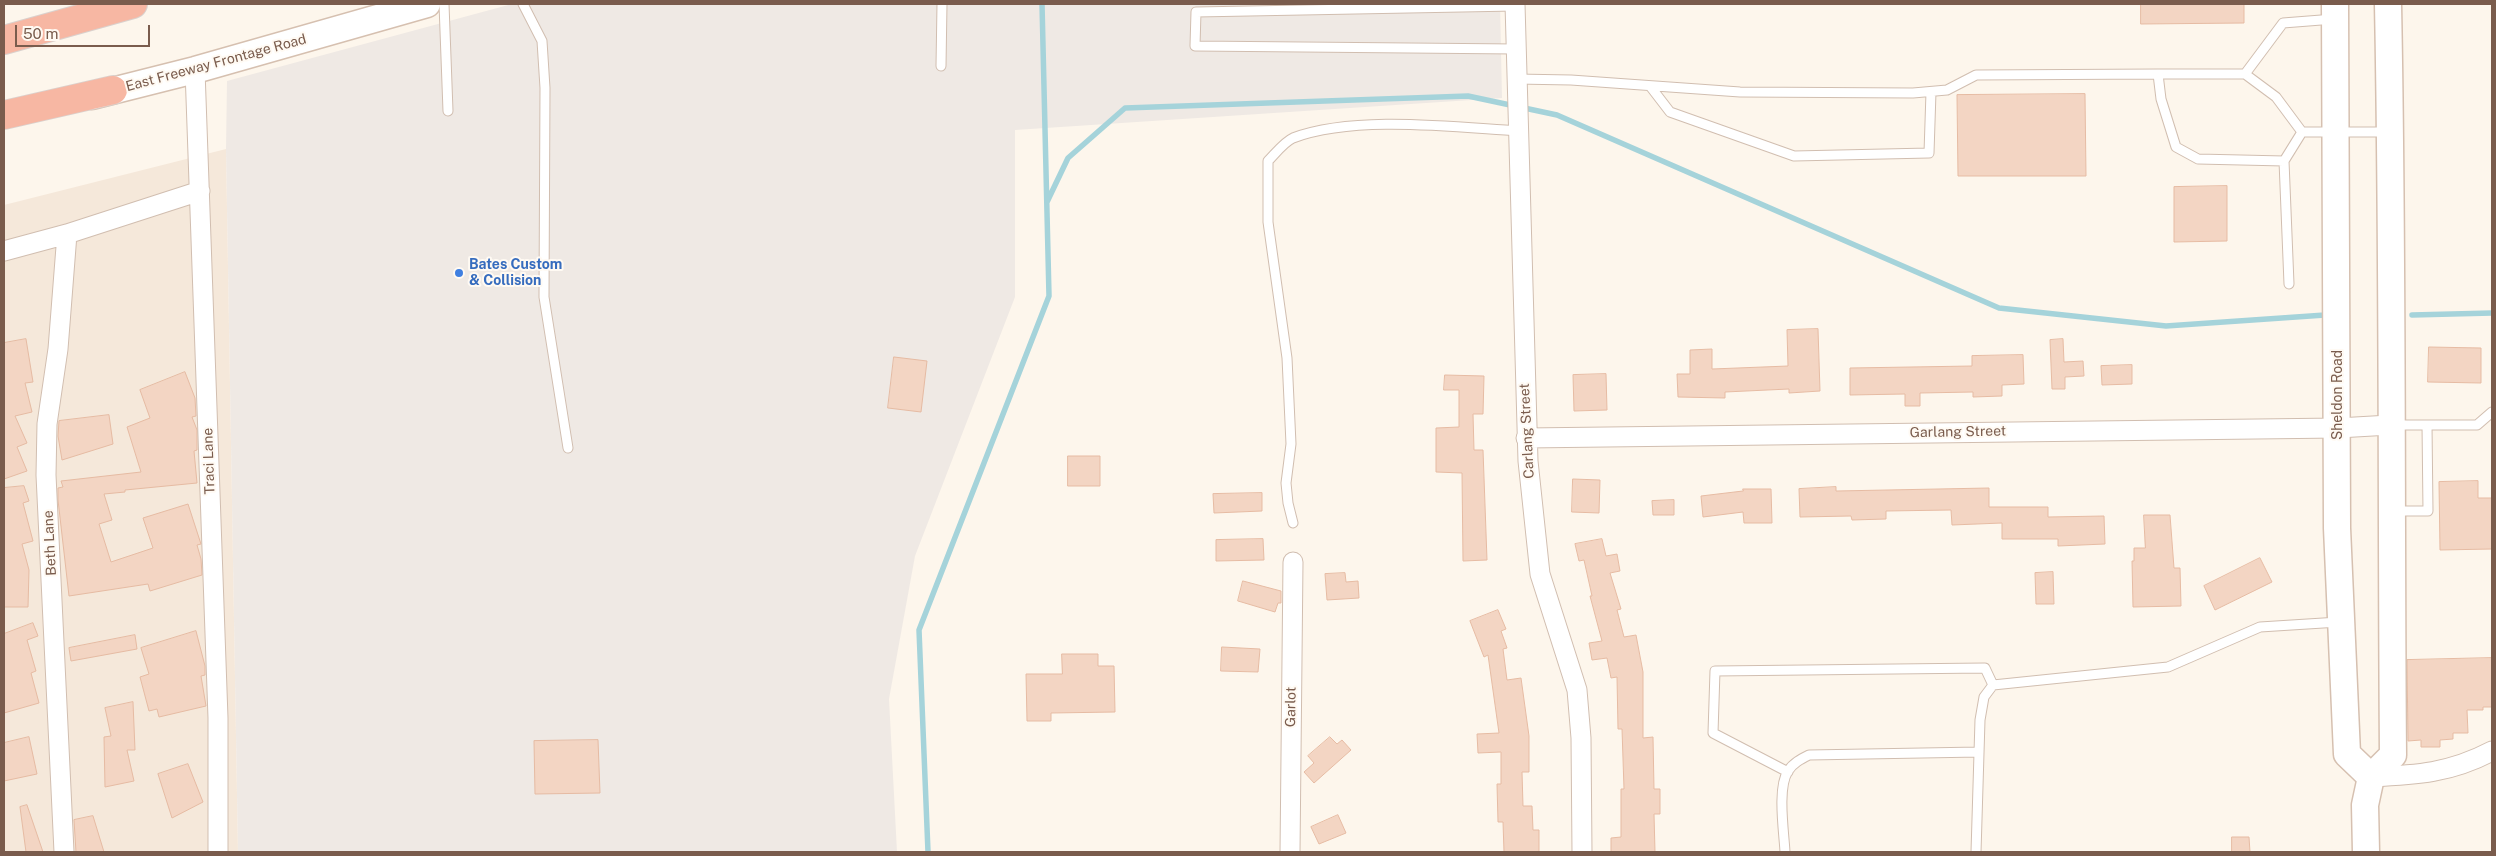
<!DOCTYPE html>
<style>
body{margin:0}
#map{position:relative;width:2496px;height:856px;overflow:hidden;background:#fdf6ec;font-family:"Public Sans",sans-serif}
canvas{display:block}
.frame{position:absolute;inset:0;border:5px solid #7a5c4d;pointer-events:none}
.scale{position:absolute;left:15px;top:25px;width:135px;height:22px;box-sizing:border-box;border:2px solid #7a5c4d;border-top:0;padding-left:6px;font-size:15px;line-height:18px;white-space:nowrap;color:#7a5c4d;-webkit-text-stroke:4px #fffaf3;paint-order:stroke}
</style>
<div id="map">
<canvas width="2496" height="856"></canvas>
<div class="frame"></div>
<div class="scale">50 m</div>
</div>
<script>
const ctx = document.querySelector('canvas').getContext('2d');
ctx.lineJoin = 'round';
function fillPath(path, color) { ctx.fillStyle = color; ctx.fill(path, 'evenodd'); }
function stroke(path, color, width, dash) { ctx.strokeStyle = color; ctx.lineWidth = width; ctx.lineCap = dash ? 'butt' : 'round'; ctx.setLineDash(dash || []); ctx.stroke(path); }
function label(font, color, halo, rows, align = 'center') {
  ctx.font = font + ' "Public Sans",sans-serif'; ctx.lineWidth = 4; ctx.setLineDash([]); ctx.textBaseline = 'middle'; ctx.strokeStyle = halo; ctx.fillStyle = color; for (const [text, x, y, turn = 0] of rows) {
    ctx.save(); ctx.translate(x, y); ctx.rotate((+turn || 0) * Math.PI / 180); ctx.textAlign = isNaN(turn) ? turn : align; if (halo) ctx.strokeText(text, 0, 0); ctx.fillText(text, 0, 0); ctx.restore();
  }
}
fillPath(new Path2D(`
 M 226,149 L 238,852 L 4,852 L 4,205 Z`), '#f5e8da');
fillPath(new Path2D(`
 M 512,4 L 1500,4 L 1502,98 L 1015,130 L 1015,297 L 915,556 L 889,699 L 897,852 L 238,852 L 226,149 L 227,81 Z`), '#efe9e4');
stroke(new Path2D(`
 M 1047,202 L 1068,158 L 1125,108 L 1468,96 L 1557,115 L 1999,308 L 2166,326 L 2325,315
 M 2412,315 L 2492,313
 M 928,852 L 919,630 L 1049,296 L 1042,4`), '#a5d3da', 5.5);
const building = new Path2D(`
 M 2141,4 L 2244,4 L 2244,23 L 2141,24 Z
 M 2085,94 L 2086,176 L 1958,176 L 1957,95 Z
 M 2227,186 L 2227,241 L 2174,242 L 2174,187 Z
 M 1818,329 L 1820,391 L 1789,393 L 1789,389 L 1725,392 L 1725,398 L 1678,397 L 1677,374 L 1690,374 L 1690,350 L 1712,349 L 1712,369 L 1788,366 L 1787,330 Z
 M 26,339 L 33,382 L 25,383 L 32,412 L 15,416 L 27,443 L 17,447 L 27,471 L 4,479 L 4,343 Z
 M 2063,339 L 2064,362 L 2083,361 L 2084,376 L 2065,377 L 2065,389 L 2052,389 L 2050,340 Z
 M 2429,347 L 2481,348 L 2481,383 L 2428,382 Z
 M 2023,355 L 2024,384 L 2002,385 L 2002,396 L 1973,397 L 1973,392 L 1920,393 L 1920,406 L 1905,406 L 1905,394 L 1850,395 L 1850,368 L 1972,366 L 1972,356 Z
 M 894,357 L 927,361 L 921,412 L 888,408 Z
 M 2132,365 L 2132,384 L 2102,385 L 2101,366 Z
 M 185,372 L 195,398 L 196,416 L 192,417 L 197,430 L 197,450 L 194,451 L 197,483 L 125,490 L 125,492 L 104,494 L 112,520 L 99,524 L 111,562 L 153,548 L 143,518 L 188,504 L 200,541 L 201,544 L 197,545 L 201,559 L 202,575 L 150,591 L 148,584 L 69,596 L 58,500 L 58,488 L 63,487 L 61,481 L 141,472 L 127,427 L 150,418 L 140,390 Z
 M 1606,374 L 1607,410 L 1574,411 L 1573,375 Z
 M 1445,375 L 1484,376 L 1483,414 L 1473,414 L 1474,450 L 1483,450 L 1487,560 L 1463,561 L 1462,473 L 1436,472 L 1436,428 L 1459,427 L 1459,390 L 1444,390 Z
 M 109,415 L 113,444 L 62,460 L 58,436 L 59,421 Z
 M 1068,456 L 1100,456 L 1100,486 L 1068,486 Z
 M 1573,479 L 1600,480 L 1599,513 L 1572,512 Z
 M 2478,481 L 2478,498 L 2492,498 L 2492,549 L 2440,550 L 2439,482 Z
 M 24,486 L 29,501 L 23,503 L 33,541 L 22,544 L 29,570 L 28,607 L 4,607 L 4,488 Z
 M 1836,487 L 1836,491 L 1989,488 L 1989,507 L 2048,507 L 2048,517 L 2104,516 L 2105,544 L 2058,546 L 2058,539 L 2002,539 L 2002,523 L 1952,525 L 1951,510 L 1886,511 L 1886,519 L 1852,520 L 1851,516 L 1800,517 L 1799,489 Z
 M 1743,489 L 1771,489 L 1772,523 L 1744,523 L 1743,512 L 1703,517 L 1701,496 L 1743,491 Z
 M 1262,493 L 1262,511 L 1214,513 L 1213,494 Z
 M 1674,500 L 1674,515 L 1653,515 L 1652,501 Z
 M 2144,515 L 2170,515 L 2174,568 L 2180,568 L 2181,606 L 2133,607 L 2132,561 L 2134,561 L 2134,548 L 2145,548 Z
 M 1263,539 L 1264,560 L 1216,561 L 1216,540 Z
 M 1602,539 L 1606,556 L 1617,554 L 1620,571 L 1610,573 L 1621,609 L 1617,610 L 1624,637 L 1636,635 L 1643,672 L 1643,738 L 1653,737 L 1654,789 L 1660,789 L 1660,814 L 1654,814 L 1655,852 L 1611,852 L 1611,838 L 1621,837 L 1621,789 L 1624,789 L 1622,729 L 1618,729 L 1617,677 L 1611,678 L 1607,658 L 1592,660 L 1589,643 L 1602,641 L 1590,596 L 1592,596 L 1584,560 L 1579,561 L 1575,544 Z
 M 2260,558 L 2272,582 L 2215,610 L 2204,586 Z
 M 2053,572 L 2054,604 L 2036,604 L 2035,573 Z
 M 1345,573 L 1346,582 L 1358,581 L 1359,598 L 1327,600 L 1325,574 Z
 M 1243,581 L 1281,591 L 1281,603 L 1278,603 L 1275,612 L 1238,601 Z
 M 1498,610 L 1506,629 L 1501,631 L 1507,648 L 1503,649 L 1507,680 L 1521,678 L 1529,736 L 1529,772 L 1522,772 L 1523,806 L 1532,806 L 1533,830 L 1539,830 L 1539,852 L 1504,852 L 1503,822 L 1498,822 L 1497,784 L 1501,784 L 1501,752 L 1478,753 L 1477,734 L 1499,733 L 1488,655 L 1484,657 L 1470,621 Z
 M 33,623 L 38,636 L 27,640 L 36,671 L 31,673 L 39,703 L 4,713 L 4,634 Z
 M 196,631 L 205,666 L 205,675 L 201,676 L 206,706 L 159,717 L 157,709 L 149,711 L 140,677 L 149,674 L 141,648 Z
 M 135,635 L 137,649 L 71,661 L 69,648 Z
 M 1222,647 L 1260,649 L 1258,672 L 1221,671 Z
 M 1062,654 L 1098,654 L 1098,666 L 1114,666 L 1115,712 L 1051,713 L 1051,721 L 1027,721 L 1026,674 L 1062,674 Z
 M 2492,658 L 2492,707 L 2483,707 L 2483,710 L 2467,710 L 2468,733 L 2453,733 L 2453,739 L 2440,740 L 2440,747 L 2421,747 L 2421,740 L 2408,741 L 2407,660 Z
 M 133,702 L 135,750 L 127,750 L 134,781 L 105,787 L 104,737 L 111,736 L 105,708 Z
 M 29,737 L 37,774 L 4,781 L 4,743 Z
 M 1330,737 L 1337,744 L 1342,740 L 1351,750 L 1314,783 L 1304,772 L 1314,763 L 1308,756 Z
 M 598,740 L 600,793 L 535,794 L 534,741 Z
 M 188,764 L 203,802 L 172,818 L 158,774 Z
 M 27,805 L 43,852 L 26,852 L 20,807 Z
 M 1338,815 L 1346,833 L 1319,844 L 1311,827 Z
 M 93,816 L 104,852 L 76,852 L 74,820 Z
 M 2232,837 L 2249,837 L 2250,852 L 2232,852 Z`);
fillPath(building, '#f3d5c3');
stroke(building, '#e6bba3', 1);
const lane = new Path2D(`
 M 444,4 L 448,111
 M 523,4 L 542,41 L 545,88 L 544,297 L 568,448
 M 1515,6 L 1196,12 L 1195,46 L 1516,49
 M 941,66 L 942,4
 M 2158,74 L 2245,74 L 2276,97 L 2302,132 L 2387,132
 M 2245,74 L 2283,23 L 2334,19
 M 1516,79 L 1571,80 L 1740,92 L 1913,93 L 1947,90 L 1976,75 L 2158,74 L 2161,99 L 2176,147 L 2198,159 L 2284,161 L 2302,132
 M 1650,86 L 1670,112 L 1794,156 L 1929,153 L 1931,92
 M 2284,161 L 2289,284
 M 2393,425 L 2477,425 L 2492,412
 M 2394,511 L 2428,511 L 2427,425
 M 1293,523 L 1288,503 L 1286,483 L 1291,444 L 1287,358 L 1268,222 L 1268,161 C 1275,154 1284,142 1293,138 C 1355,115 1452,127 1518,131
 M 1788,772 L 1713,733 L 1715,671 L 1985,668 L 1993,685
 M 1785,852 C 1784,832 1777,788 1788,771 C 1793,763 1801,759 1809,755 L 1979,752
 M 1976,852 L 1980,720 L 1984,697 L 1993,685 L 2168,667 L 2260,627 L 2339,622`);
const street = new Path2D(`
 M 1515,4 L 1528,461 L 1540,574 L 1577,690 L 1581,738 L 1582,852
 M 195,70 L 218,718 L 218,852
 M 4,251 L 67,234 L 200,191
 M 1526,438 L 2338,428 L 2390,425
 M 2371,777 C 2417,775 2450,773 2492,751
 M 64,852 L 46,475 L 47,424 L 58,349 L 67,234
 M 1290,852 L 1293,562`);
const secondary = new Path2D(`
 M 2335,4 L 2337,528 L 2347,754 L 2371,777
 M 92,96 L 195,70 L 427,4
 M 2366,852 L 2365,805 L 2371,777 L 2393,755 C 2391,505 2393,254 2388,4`);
const highway = new Path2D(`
 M 4,40 L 133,4
 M 4,115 L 113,90`);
stroke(lane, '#d1beb0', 11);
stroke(street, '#d1beb0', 21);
stroke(secondary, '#d6c0b0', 29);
stroke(highway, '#dad1cd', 30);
stroke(lane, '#fff', 9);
stroke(street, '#fff', 19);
stroke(secondary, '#fff', 26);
stroke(highway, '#f7b7a3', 28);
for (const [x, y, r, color] of [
 [459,273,5,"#3f7fe0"]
]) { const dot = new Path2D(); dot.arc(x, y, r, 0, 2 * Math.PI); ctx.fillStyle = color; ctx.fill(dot); stroke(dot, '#fffaf3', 2); }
label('14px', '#7a5c4d', '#fffaf3', [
 ["East Freeway Frontage Road",216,63,-15],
 ["Sheldon Road",2338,395,-90],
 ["Carlang Street",1527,431,-93],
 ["Garlang Street",1958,432,-1],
 ["Traci Lane",209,461,-92],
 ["Beth Lane",50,543,-93],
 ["Garlot",1291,707,-89]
]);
label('bold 14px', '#366cbe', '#fffaf3', [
 ["Bates Custom",469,265],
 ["& Collision",469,281]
], 'left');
</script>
